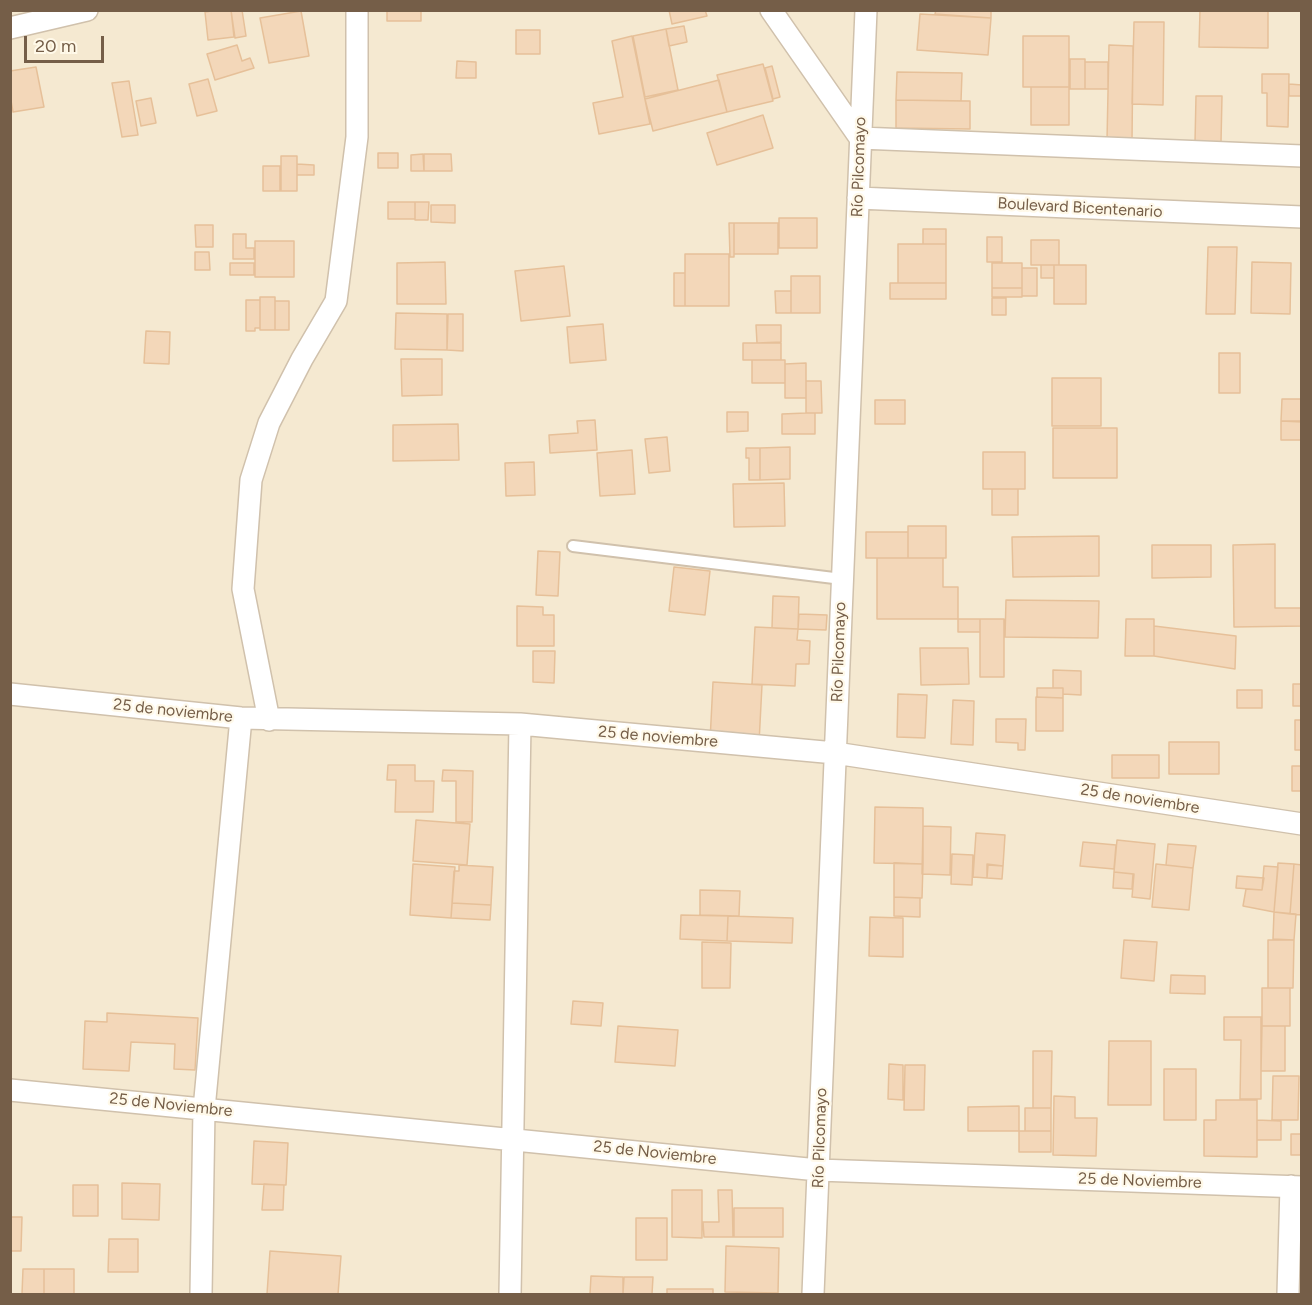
<!DOCTYPE html>
<meta charset="utf-8">
<style>
body{margin:0}
#map{position:relative;width:1312px;height:1305px;overflow:hidden;background:#fdf6e2;font-family:Figtree,sans-serif}
canvas{display:block}
.frame{position:absolute;inset:0;border:12px solid #755e48;pointer-events:none}
.scale{position:absolute;left:24px;top:36px;width:80px;height:27px;box-sizing:border-box;border:3px solid #755e48;border-top:0;padding-left:8px;font-size:18px;line-height:21px;white-space:nowrap;color:#755e48;-webkit-text-stroke:4px #fff9e9;paint-order:stroke}
</style>
<div id="map">
<canvas width="1312" height="1305"></canvas>
<div class="frame"></div>
<div class="scale">20 m</div>
</div>
<script>
const ctx = document.querySelector('canvas').getContext('2d');
ctx.lineJoin = 'round';
function fillPath(path, color) { ctx.fillStyle = color; ctx.fill(path, 'evenodd'); }
function stroke(path, color, width, dash) { ctx.strokeStyle = color; ctx.lineWidth = width; ctx.lineCap = dash ? 'butt' : 'round'; ctx.setLineDash(dash || []); ctx.stroke(path); }
function label(font, color, halo, rows, align = 'center') {
  ctx.font = font + ' Figtree,sans-serif'; ctx.lineWidth = 4.5; ctx.setLineDash([]); ctx.textBaseline = 'middle'; ctx.strokeStyle = halo; ctx.fillStyle = color; for (const [text, x, y, turn = 0] of rows) {
    ctx.save(); ctx.translate(x, y); ctx.rotate((+turn || 0) * Math.PI / 180); ctx.textAlign = isNaN(turn) ? turn : align; if (halo) ctx.strokeText(text, 0, 0); ctx.fillText(text, 0, 0); ctx.restore();
  }
}
fillPath(new Path2D(`
 M 11,11 L 1301,11 L 1301,1294 L 11,1294 Z`), '#f5e9d1');
const building = new Path2D(`
 M 218,10 L 231,10 L 234,37 L 208,40 L 205,12 Z
 M 231,10 L 242,10 L 246,36 L 235,38 Z
 M 387,10 L 421,10 L 421,21 L 387,21 Z
 M 669,10 L 705,10 L 707,16 L 672,24 Z
 M 936,10 L 991,10 L 991,18 L 935,14 Z
 M 1200,10 L 1268,10 L 1268,48 L 1199,47 Z
 M 301,11 L 309,56 L 269,63 L 260,18 Z
 M 920,14 L 991,18 L 988,55 L 917,50 Z
 M 1134,22 L 1164,22 L 1163,105 L 1132,104 Z
 M 684,26 L 687,42 L 669,46 L 666,29 Z
 M 666,29 L 678,90 L 645,97 L 633,36 Z
 M 516,30 L 540,30 L 540,54 L 516,54 Z
 M 632,36 L 650,124 L 599,134 L 593,103 L 623,97 L 612,41 Z
 M 1023,36 L 1069,36 L 1069,87 L 1023,87 Z
 M 237,45 L 242,61 L 250,58 L 254,68 L 215,80 L 207,54 Z
 M 1109,45 L 1133,46 L 1132,141 L 1107,140 Z
 M 1070,59 L 1085,59 L 1085,89 L 1070,89 Z
 M 457,61 L 476,62 L 476,78 L 456,78 Z
 M 1085,62 L 1108,62 L 1108,89 L 1085,89 Z
 M 763,64 L 773,101 L 727,112 L 717,75 Z
 M 772,66 L 780,97 L 773,99 L 765,68 Z
 M 36,67 L 44,107 L 13,112 L 10,95 L 10,71 Z
 M 897,72 L 962,73 L 961,101 L 896,100 Z
 M 1262,74 L 1289,74 L 1288,127 L 1267,126 L 1267,93 L 1262,93 Z
 M 208,79 L 217,111 L 197,116 L 189,84 Z
 M 719,80 L 727,112 L 653,131 L 645,99 Z
 M 129,81 L 138,135 L 122,137 L 112,83 Z
 M 1289,84 L 1302,85 L 1302,96 L 1289,96 Z
 M 1031,87 L 1069,87 L 1069,125 L 1031,125 Z
 M 1196,96 L 1222,96 L 1221,142 L 1195,142 Z
 M 151,98 L 156,123 L 141,126 L 136,101 Z
 M 896,100 L 970,101 L 970,129 L 896,128 Z
 M 763,115 L 773,148 L 717,165 L 707,133 Z
 M 378,153 L 398,153 L 398,168 L 378,168 Z
 M 423,154 L 424,171 L 411,171 L 411,155 Z
 M 424,154 L 451,154 L 452,171 L 424,171 Z
 M 281,156 L 297,156 L 297,191 L 281,191 Z
 M 297,164 L 314,165 L 314,175 L 297,175 Z
 M 263,166 L 280,166 L 280,191 L 263,191 Z
 M 388,202 L 415,202 L 415,219 L 388,219 Z
 M 415,202 L 429,202 L 428,220 L 415,220 Z
 M 431,205 L 455,205 L 455,223 L 431,222 Z
 M 779,218 L 817,218 L 817,248 L 779,248 Z
 M 729,223 L 734,223 L 734,257 L 730,257 Z
 M 734,223 L 778,223 L 778,254 L 734,254 Z
 M 195,225 L 213,225 L 213,247 L 196,247 Z
 M 923,229 L 946,229 L 946,244 L 923,244 Z
 M 233,234 L 246,234 L 246,248 L 254,248 L 254,259 L 233,259 Z
 M 987,237 L 1002,237 L 1002,262 L 987,262 Z
 M 1031,240 L 1059,240 L 1059,265 L 1031,265 Z
 M 255,241 L 294,241 L 294,277 L 255,277 Z
 M 898,244 L 946,244 L 946,283 L 898,283 Z
 M 1208,247 L 1237,247 L 1235,314 L 1206,314 Z
 M 195,252 L 209,252 L 210,270 L 195,270 Z
 M 685,254 L 729,254 L 729,306 L 685,306 Z
 M 445,262 L 446,304 L 397,304 L 397,263 Z
 M 1252,262 L 1291,263 L 1290,314 L 1251,313 Z
 M 230,263 L 254,263 L 254,275 L 230,275 Z
 M 992,263 L 1022,263 L 1022,288 L 992,288 Z
 M 1041,265 L 1054,265 L 1054,278 L 1041,278 Z
 M 1054,265 L 1086,265 L 1086,304 L 1054,304 Z
 M 564,266 L 570,316 L 521,321 L 515,271 Z
 M 1022,268 L 1037,268 L 1037,296 L 1022,296 Z
 M 674,273 L 685,273 L 685,306 L 674,306 Z
 M 791,276 L 820,276 L 820,313 L 791,313 Z
 M 890,283 L 946,283 L 946,299 L 890,299 Z
 M 992,288 L 1022,288 L 1022,297 L 992,297 Z
 M 775,291 L 791,291 L 791,313 L 776,313 Z
 M 260,297 L 275,297 L 275,330 L 260,330 Z
 M 992,298 L 1006,298 L 1006,315 L 992,315 Z
 M 246,300 L 260,300 L 260,328 L 255,328 L 255,331 L 246,331 Z
 M 275,301 L 289,301 L 289,330 L 275,330 Z
 M 396,313 L 447,314 L 447,350 L 395,349 Z
 M 448,314 L 463,314 L 463,351 L 447,350 Z
 M 603,324 L 606,360 L 570,363 L 567,327 Z
 M 756,325 L 781,325 L 781,342 L 757,343 Z
 M 146,331 L 170,332 L 169,364 L 144,363 Z
 M 743,343 L 781,343 L 781,360 L 743,360 Z
 M 1219,353 L 1240,353 L 1240,393 L 1219,393 Z
 M 401,359 L 442,359 L 442,395 L 402,396 Z
 M 752,360 L 785,360 L 785,383 L 752,383 Z
 M 806,363 L 806,398 L 785,398 L 785,364 Z
 M 1052,378 L 1101,378 L 1101,426 L 1052,426 Z
 M 806,381 L 821,381 L 822,413 L 806,413 Z
 M 1282,399 L 1302,399 L 1302,421 L 1281,421 Z
 M 875,400 L 905,400 L 905,424 L 875,424 Z
 M 727,412 L 748,412 L 748,431 L 727,432 Z
 M 806,413 L 815,413 L 815,434 L 782,434 L 782,414 Z
 M 595,420 L 597,450 L 550,453 L 549,435 L 578,433 L 577,421 Z
 M 1281,421 L 1302,422 L 1302,440 L 1281,440 Z
 M 458,424 L 459,460 L 393,461 L 393,425 Z
 M 1053,428 L 1117,428 L 1117,478 L 1053,478 Z
 M 667,437 L 670,471 L 649,473 L 645,439 Z
 M 790,447 L 790,479 L 760,480 L 760,448 Z
 M 746,448 L 760,448 L 760,480 L 749,480 L 749,458 L 746,458 Z
 M 632,450 L 635,494 L 600,496 L 597,453 Z
 M 983,452 L 1025,452 L 1025,489 L 983,489 Z
 M 534,462 L 535,495 L 506,496 L 505,463 Z
 M 784,483 L 785,526 L 734,527 L 733,484 Z
 M 992,489 L 1018,489 L 1018,515 L 992,515 Z
 M 908,526 L 946,526 L 946,558 L 908,558 Z
 M 866,532 L 908,532 L 908,558 L 866,558 Z
 M 1099,536 L 1099,576 L 1013,577 L 1012,537 Z
 M 1275,544 L 1275,608 L 1302,608 L 1302,626 L 1234,627 L 1233,545 Z
 M 1152,545 L 1211,545 L 1211,577 L 1152,578 Z
 M 538,551 L 560,552 L 558,596 L 536,595 Z
 M 877,558 L 943,558 L 943,587 L 958,587 L 958,619 L 877,619 Z
 M 674,567 L 710,571 L 705,615 L 669,611 Z
 M 773,596 L 799,597 L 798,629 L 772,628 Z
 M 1006,600 L 1099,601 L 1098,638 L 1005,637 Z
 M 517,606 L 543,607 L 543,615 L 554,615 L 554,646 L 517,646 Z
 M 799,614 L 827,615 L 826,630 L 798,629 Z
 M 958,619 L 980,619 L 980,632 L 958,632 Z
 M 980,619 L 1004,619 L 1004,677 L 980,677 Z
 M 1126,619 L 1154,619 L 1154,656 L 1125,656 Z
 M 1154,626 L 1236,636 L 1235,669 L 1154,656 Z
 M 755,627 L 798,629 L 797,640 L 810,641 L 809,664 L 796,664 L 795,686 L 752,684 Z
 M 920,648 L 968,648 L 969,684 L 921,685 Z
 M 533,651 L 555,651 L 554,683 L 533,682 Z
 M 1053,670 L 1081,671 L 1081,695 L 1063,694 L 1063,688 L 1053,688 Z
 M 713,682 L 762,685 L 759,743 L 710,741 Z
 M 1293,684 L 1302,684 L 1302,706 L 1293,706 Z
 M 1037,688 L 1063,688 L 1063,698 L 1037,697 Z
 M 1237,690 L 1262,690 L 1262,708 L 1237,708 Z
 M 898,694 L 927,695 L 925,738 L 897,737 Z
 M 1036,697 L 1063,698 L 1063,731 L 1036,731 Z
 M 953,700 L 974,701 L 973,745 L 951,744 Z
 M 996,719 L 1026,719 L 1025,750 L 1018,750 L 1018,743 L 996,742 Z
 M 1295,720 L 1302,720 L 1302,750 L 1295,750 Z
 M 1169,742 L 1219,742 L 1219,774 L 1169,774 Z
 M 1112,755 L 1159,755 L 1159,778 L 1112,778 Z
 M 388,765 L 415,765 L 415,781 L 434,781 L 433,812 L 395,812 L 396,780 L 387,780 Z
 M 1292,766 L 1302,766 L 1302,791 L 1292,791 Z
 M 443,770 L 473,771 L 472,822 L 456,822 L 456,781 L 442,781 Z
 M 875,807 L 923,808 L 923,864 L 874,863 Z
 M 416,820 L 470,824 L 467,865 L 413,861 Z
 M 923,826 L 951,827 L 950,875 L 922,874 Z
 M 976,833 L 1005,835 L 1003,866 L 987,864 L 987,878 L 973,877 Z
 M 1117,840 L 1155,844 L 1150,899 L 1132,897 L 1134,874 L 1114,872 Z
 M 1083,842 L 1116,845 L 1114,869 L 1080,866 Z
 M 1168,844 L 1196,846 L 1193,868 L 1166,865 Z
 M 952,854 L 973,855 L 972,885 L 951,884 Z
 M 894,863 L 923,864 L 922,898 L 894,897 Z
 M 1278,863 L 1294,864 L 1290,914 L 1274,912 Z
 M 413,864 L 455,867 L 451,918 L 410,915 Z
 M 1156,864 L 1193,868 L 1189,910 L 1152,907 Z
 M 1294,864 L 1302,865 L 1302,915 L 1290,914 Z
 M 459,865 L 493,867 L 491,905 L 452,903 L 454,871 L 459,871 Z
 M 988,865 L 1003,866 L 1002,879 L 987,878 Z
 M 1264,866 L 1278,867 L 1274,912 L 1243,906 L 1246,889 L 1262,890 Z
 M 1114,872 L 1133,874 L 1132,889 L 1113,888 Z
 M 1237,876 L 1264,878 L 1262,890 L 1236,888 Z
 M 700,890 L 740,891 L 739,916 L 700,915 Z
 M 894,897 L 920,898 L 920,917 L 894,916 Z
 M 452,903 L 491,905 L 490,920 L 451,918 Z
 M 1274,912 L 1296,914 L 1294,940 L 1273,939 Z
 M 681,915 L 728,916 L 727,941 L 680,939 Z
 M 728,916 L 793,918 L 792,943 L 727,941 Z
 M 870,917 L 903,918 L 903,957 L 869,956 Z
 M 1124,940 L 1157,942 L 1154,981 L 1121,978 Z
 M 1268,940 L 1294,940 L 1293,988 L 1268,988 Z
 M 702,942 L 731,943 L 730,988 L 702,988 Z
 M 1171,975 L 1205,976 L 1205,994 L 1170,993 Z
 M 1262,988 L 1290,988 L 1290,1026 L 1262,1026 Z
 M 573,1001 L 603,1003 L 601,1026 L 571,1024 Z
 M 107,1013 L 198,1018 L 195,1070 L 174,1069 L 175,1044 L 131,1042 L 129,1071 L 83,1069 L 85,1021 L 107,1022 Z
 M 1224,1017 L 1261,1017 L 1261,1099 L 1240,1099 L 1241,1040 L 1224,1040 Z
 M 618,1026 L 678,1030 L 675,1066 L 615,1062 Z
 M 1262,1026 L 1285,1026 L 1285,1071 L 1261,1071 Z
 M 1109,1041 L 1151,1041 L 1151,1105 L 1108,1105 Z
 M 1033,1051 L 1052,1051 L 1051,1108 L 1033,1108 Z
 M 889,1064 L 903,1065 L 903,1100 L 888,1099 Z
 M 905,1065 L 925,1065 L 924,1110 L 904,1110 Z
 M 1164,1069 L 1196,1069 L 1196,1120 L 1164,1120 Z
 M 1273,1076 L 1299,1076 L 1298,1120 L 1272,1120 Z
 M 1054,1096 L 1075,1097 L 1075,1118 L 1097,1118 L 1096,1156 L 1053,1155 Z
 M 1216,1100 L 1257,1100 L 1257,1157 L 1204,1156 L 1204,1120 L 1216,1120 Z
 M 1019,1106 L 1019,1131 L 968,1131 L 968,1107 Z
 M 1025,1108 L 1051,1108 L 1051,1131 L 1025,1131 Z
 M 1257,1120 L 1281,1121 L 1281,1140 L 1257,1140 Z
 M 1019,1131 L 1051,1131 L 1051,1152 L 1019,1152 Z
 M 1291,1134 L 1302,1134 L 1302,1155 L 1291,1155 Z
 M 254,1141 L 288,1143 L 286,1185 L 252,1184 Z
 M 122,1183 L 160,1184 L 159,1220 L 122,1219 Z
 M 264,1184 L 284,1185 L 283,1210 L 262,1210 Z
 M 73,1185 L 98,1185 L 98,1216 L 73,1216 Z
 M 672,1190 L 702,1190 L 702,1238 L 672,1237 Z
 M 718,1190 L 732,1190 L 733,1237 L 704,1237 L 703,1222 L 719,1222 Z
 M 734,1208 L 783,1208 L 783,1237 L 734,1237 Z
 M 10,1217 L 22,1217 L 21,1251 L 10,1251 Z
 M 636,1218 L 667,1218 L 667,1260 L 636,1260 Z
 M 109,1239 L 138,1239 L 138,1272 L 108,1272 Z
 M 726,1246 L 779,1248 L 778,1293 L 725,1292 Z
 M 270,1251 L 341,1256 L 338,1294 L 267,1294 Z
 M 23,1269 L 44,1269 L 44,1294 L 22,1294 Z
 M 44,1269 L 74,1269 L 74,1294 L 44,1294 Z
 M 591,1276 L 623,1277 L 623,1294 L 590,1294 Z
 M 624,1277 L 653,1277 L 652,1294 L 623,1294 Z
 M 667,1289 L 713,1289 L 713,1294 L 667,1294 Z`);
fillPath(building, '#f3d7b9');
stroke(building, '#e6c099', 1.5);
const service = new Path2D(`
 M 573,546 L 842,579`);
const minor = new Path2D(`
 M 771,10 L 860,138
 M 10,28 L 87,10
 M 860,138 L 1302,156
 M 858,198 L 1302,217
 M 10,694 L 241,718 L 520,724 L 835,753 L 1302,824
 M 269,720 L 243,589 L 251,480 L 269,423 L 302,359 L 336,301 L 357,137 L 357,10
 M 10,1090 L 818,1170 L 1302,1187
 M 201,1294 L 204,1109 L 241,718
 M 510,1294 L 520,724
 M 813,1294 L 866,10
 M 1288,1294 L 1291,1186`);
stroke(service, '#d0c1ac', 14);
stroke(minor, '#d0c1ac', 24);
stroke(service, '#fff', 10);
stroke(minor, '#fff', 21);
label('16px', '#755e48', '#fff9e9', [
 ["Río Pilcomayo",859,167,-88],
 ["Boulevard Bicentenario",1080,208,3],
 ["Río Pilcomayo",839,652,-88],
 ["25 de noviembre",173,711,6],
 ["25 de noviembre",658,737,5],
 ["25 de noviembre",1140,799,9],
 ["25 de Noviembre",171,1105,6],
 ["Río Pilcomayo",820,1138,-88],
 ["25 de Noviembre",655,1153,6],
 ["25 de Noviembre",1140,1181,2]
]);
</script>
